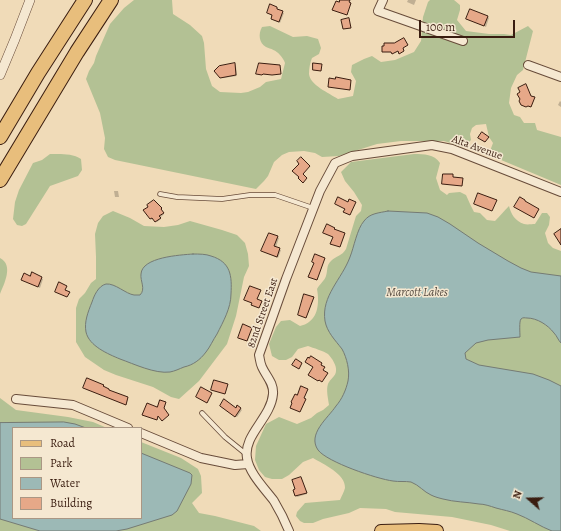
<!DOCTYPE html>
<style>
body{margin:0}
#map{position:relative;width:561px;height:531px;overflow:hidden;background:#f0dbb8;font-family:Alegreya,serif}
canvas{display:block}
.legend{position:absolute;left:12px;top:427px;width:130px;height:92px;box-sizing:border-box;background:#f5e8d1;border:1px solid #aa9784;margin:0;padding:5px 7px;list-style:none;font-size:12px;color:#3a1d10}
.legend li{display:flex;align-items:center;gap:8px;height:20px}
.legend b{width:20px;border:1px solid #aa9784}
.north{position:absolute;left:509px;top:479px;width:40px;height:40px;-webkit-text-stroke:3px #f5e8d1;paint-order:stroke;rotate:290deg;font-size:11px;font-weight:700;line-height:16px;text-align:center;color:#3a1d10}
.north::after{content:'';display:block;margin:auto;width:14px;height:18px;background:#3a1d10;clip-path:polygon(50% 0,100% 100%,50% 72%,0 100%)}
.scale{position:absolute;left:419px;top:20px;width:96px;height:18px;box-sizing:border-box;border:2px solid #3a1d10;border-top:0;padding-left:5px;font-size:12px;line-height:14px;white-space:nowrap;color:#3a1d10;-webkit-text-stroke:3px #f5e8d1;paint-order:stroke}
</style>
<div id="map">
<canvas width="561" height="531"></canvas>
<ul class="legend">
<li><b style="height:5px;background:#e8be7c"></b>Road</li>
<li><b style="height:11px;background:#b3c194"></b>Park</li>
<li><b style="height:11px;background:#9cb9b6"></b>Water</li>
<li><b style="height:11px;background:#e6a888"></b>Building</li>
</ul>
<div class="north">N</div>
<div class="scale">100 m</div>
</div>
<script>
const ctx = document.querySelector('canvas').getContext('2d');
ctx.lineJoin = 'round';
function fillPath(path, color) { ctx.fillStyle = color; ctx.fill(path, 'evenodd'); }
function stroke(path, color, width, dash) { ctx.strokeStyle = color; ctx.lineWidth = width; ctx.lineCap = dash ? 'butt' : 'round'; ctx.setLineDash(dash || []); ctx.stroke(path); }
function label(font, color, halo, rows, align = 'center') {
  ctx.font = font + ' Alegreya,serif'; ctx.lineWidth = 3; ctx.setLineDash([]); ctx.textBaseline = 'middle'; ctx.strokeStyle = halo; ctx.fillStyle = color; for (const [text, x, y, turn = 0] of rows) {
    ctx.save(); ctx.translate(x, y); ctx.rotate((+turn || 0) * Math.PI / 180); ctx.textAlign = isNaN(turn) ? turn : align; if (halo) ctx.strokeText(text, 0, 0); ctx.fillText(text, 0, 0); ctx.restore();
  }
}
fillPath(new Path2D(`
 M 134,0 L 172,0 L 173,14 L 190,25 L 202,36 L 204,43 L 206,69 L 212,86 L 220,92 L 241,93 L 248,92 L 260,87 L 266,82 L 281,79 L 285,63 C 284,60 282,57 280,55 C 276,50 271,49 266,47 C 259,43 258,34 262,27 L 270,26 L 293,37 L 307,36 L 318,39 L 321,48 L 319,54 L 312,58 C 310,63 309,68 309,74 C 310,85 329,93 338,99 L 353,96 L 356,81 L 351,72 L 352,65 L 364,59 L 372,56 L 381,62 L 395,60 L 414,52 L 421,41 L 423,17 L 428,2 L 430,0 L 454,0 L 460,5 L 460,10 L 457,20 L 466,31 L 489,34 L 504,34 L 511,35 L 528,26 L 533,31 L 523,70 L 517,75 L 511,88 L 509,103 L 514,115 L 520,117 L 524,123 L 535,123 L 537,130 L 561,137 L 561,185 L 494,157 L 490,151 L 493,143 L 489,137 L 486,124 L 476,125 L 472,128 L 470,134 L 471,140 L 468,143 L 463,147 L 444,141 L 401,141 L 377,144 L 339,156 L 322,157 L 315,153 L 304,151 L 289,152 L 282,155 L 274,162 L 268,176 L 264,181 L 256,189 L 115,160 L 108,157 L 104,149 L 105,138 L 100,113 L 86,79 L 89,71 L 94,63 L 96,56 L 110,24 L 124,8 Z
 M 50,154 C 60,154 72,153 81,159 L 82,170 L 78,176 L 50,186 L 26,224 L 22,226 L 17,225 L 13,219 L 15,202 L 19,190 L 33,163 L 42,160 Z
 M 414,154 C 424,154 434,154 440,163 L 436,178 L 440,190 L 447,195 L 449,193 L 460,192 L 466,195 L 470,204 L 474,212 L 480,213 L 487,220 L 495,221 C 500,216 504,211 509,206 C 511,214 515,221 524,224 C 527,225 532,224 535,224 L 542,213 L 547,213 L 550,217 L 549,225 L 545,233 L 548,243 L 553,248 L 561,251 L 561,531 L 510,531 L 491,525 L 452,517 L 395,512 L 386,509 L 360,508 L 349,513 L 323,519 L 313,523 L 304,523 L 300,521 L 296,516 L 297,512 L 305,503 L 340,500 C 341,497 344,492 345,488 C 346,474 323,464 313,458 L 303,462 L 289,475 L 282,479 L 272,479 L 265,477 L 259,470 L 255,460 L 256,446 L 266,424 L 279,417 L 297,424 L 311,418 L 317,413 L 323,410 L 329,405 C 328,398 326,390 328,384 C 330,379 336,376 336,371 C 337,366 332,358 328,354 C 324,351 313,348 308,346 L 298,349 L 292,357 L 286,360 L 279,360 L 272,356 L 269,344 L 276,327 L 281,321 L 290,320 L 300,326 C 303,325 307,324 309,322 C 319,315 319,300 317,289 C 319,285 325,280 326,276 C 328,270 326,266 331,261 C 336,256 342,256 346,249 L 356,216 L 361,211 L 362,205 L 354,192 L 345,181 L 341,172 L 351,162 Z
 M 113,211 L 130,218 L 144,226 L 164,227 L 178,225 L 190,221 L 222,230 L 237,235 L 245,243 L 248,254 L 249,266 L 244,277 L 236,316 L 227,344 L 199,381 L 179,399 L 171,397 L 153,387 L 116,375 L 104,370 L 85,357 L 76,342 L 76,308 L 79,299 L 85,293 L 91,283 L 96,279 L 96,257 L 95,234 L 98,223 L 103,216 Z
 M 0,258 C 14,265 4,284 0,294 Z
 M 0,398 L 16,410 L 68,417 L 93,422 L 107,428 L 13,428 L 13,518 L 141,518 L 141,442 L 181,458 L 198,469 L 201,476 L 202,493 L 192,503 L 199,513 L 215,516 L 254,526 L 261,531 L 0,531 Z`), '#b3c194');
const water = new Path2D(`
 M 388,211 L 427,213 L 438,217 L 450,224 L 478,243 L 508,261 L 521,268 L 531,272 L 561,276 L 561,343 C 558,340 557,336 554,333 C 548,325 537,318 527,318 C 525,318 523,317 521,319 C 519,321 520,333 520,337 L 488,340 L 476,343 L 465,353 L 466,359 L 479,365 L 533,374 L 549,380 L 561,386 L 561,531 C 558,531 555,531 552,531 C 541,527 528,518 517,514 C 510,511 503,510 496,508 C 490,506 484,504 479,504 C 467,502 454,502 443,499 C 439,498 435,497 431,495 C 424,492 419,485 411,482 C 405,481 399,482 393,481 C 377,479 327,462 318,450 C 307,434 328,418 336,406 C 342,399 346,390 348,381 C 350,371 347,358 342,349 C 335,340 327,332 325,321 C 321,296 342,279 350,257 C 354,247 357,229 364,221 C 370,213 379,213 388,211 Z
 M 193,254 C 199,254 206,254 211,256 C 231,262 232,276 231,294 C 231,308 223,322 217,334 C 213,340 210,347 206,352 C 200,360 193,365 184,367 C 179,369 175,371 170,372 C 155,374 134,364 120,359 C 108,354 89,346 86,332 C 84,322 88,312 92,302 C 94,296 98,286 106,284 C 115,283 126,294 134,295 C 136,295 138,295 140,295 C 146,289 140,281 141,274 C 142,257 180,255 193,254 Z
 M 64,422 L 75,424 L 86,428 L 13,428 L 13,518 L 141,518 L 141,453 L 190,473 L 192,475 L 191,484 L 177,511 L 172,515 L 127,529 L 116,531 L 40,531 L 0,519 L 0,423 Z`);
fillPath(water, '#9cb9b6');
stroke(water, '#757b74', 1);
fillPath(new Path2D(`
 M 408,0 L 416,0 L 414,5 L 407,2 Z
 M 277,8 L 278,10 L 284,13 L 280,23 L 273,20 L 272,19 L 273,16 L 268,13 Z
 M 488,17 L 489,18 L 486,27 L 467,19 Z
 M 235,64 L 236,66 L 237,76 L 223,78 L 215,71 Z
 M 560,101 L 561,102 L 561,107 L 558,105 Z
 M 114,191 L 118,191 L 119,197 L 115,197 Z
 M 154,201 L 162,210 L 161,211 L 164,214 L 160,218 L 161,219 L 157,222 L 154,218 L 152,220 L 144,211 L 149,207 Z
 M 270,234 L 279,238 L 276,247 L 281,250 L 278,258 L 262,251 Z
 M 31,277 L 41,278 L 43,279 L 40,288 L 23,280 Z
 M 222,407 L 236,409 L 238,407 L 242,410 L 237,417 Z
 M 301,479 L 302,480 L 307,494 L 297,497 L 296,496 Z`), '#0003');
const building = new Path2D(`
 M 340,0 L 350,0 L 349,2 L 351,3 L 347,15 L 332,10 L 336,1 L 339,2 Z
 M 270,4 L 277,7 L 277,9 L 283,11 L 279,22 L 271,19 L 272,15 L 267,13 Z
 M 470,9 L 488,16 L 484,26 L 466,19 Z
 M 349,18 L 351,28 L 343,29 L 341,20 Z
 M 404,38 L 408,45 L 403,48 L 404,51 L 399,54 L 398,51 L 392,54 L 391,52 L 382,52 L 382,46 L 384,46 L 384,43 L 394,43 Z
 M 235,63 L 236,75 L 220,78 L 214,71 L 219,66 Z
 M 259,63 L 280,65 L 281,74 L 272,75 L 263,74 L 262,75 L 256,74 Z
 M 313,63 L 322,64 L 321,71 L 313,70 Z
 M 336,77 L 351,80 L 350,90 L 328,87 L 329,78 L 335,79 Z
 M 526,84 L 531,96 L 535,97 L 531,107 L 528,106 L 526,107 L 521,105 L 519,101 L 520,99 L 517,94 L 520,92 L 518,88 Z
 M 482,132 L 489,137 L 485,142 L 478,138 Z
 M 301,157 L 310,166 L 303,174 L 307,178 L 303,183 L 298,178 L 299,177 L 292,171 L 299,164 L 297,161 Z
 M 443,174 L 453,174 L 453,177 L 463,178 L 462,186 L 442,184 Z
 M 478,193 L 497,200 L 492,211 L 474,204 Z
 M 338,197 L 348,202 L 349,199 L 356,202 L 350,215 L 343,212 L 345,209 L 335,204 Z
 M 520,197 L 525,200 L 525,201 L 539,209 L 534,218 L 514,207 Z
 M 154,200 L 162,208 L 161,209 L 164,213 L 159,216 L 161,218 L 155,222 L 152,218 L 150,219 L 143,210 L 148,207 L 147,205 Z
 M 327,224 L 335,228 L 334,229 L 345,233 L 340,247 L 330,244 L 333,237 L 323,233 Z
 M 561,229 L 561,245 L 554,234 Z
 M 269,233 L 278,236 L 274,246 L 280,248 L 277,257 L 261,251 Z
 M 315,254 L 325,258 L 317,280 L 308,277 L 314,263 L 312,262 Z
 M 32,272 L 42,277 L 38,287 L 21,280 L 24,273 L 30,276 Z
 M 59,282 L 67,286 L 65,290 L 70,292 L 67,297 L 55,292 Z
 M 250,286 L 261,290 L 257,299 L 262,301 L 259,308 L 251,305 L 252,303 L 244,300 Z
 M 304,294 L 314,297 L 306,318 L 298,315 Z
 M 243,324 L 252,328 L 247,341 L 238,338 Z
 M 311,356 L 322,363 L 321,365 L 325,367 L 323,370 L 328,373 L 322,382 L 319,380 L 318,381 L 308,375 L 313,367 L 305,362 L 308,357 L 309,358 Z
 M 296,359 L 302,363 L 299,369 L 292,365 Z
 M 87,378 L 104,385 L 103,386 L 109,389 L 109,390 L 128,397 L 126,405 L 83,388 Z
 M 214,380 L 228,384 L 225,394 L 211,390 Z
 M 301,386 L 308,389 L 304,398 L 306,399 L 300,412 L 290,408 L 292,403 L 291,402 L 295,394 L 297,395 Z
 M 201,387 L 212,393 L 207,403 L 196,397 Z
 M 224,399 L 236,408 L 237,405 L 241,408 L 235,417 L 220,406 Z
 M 160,400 L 166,402 L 164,408 L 169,415 L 162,421 L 158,416 L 157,420 L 142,415 L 147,403 L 157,407 Z
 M 301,477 L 307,493 L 295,496 L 293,490 L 295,489 L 292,480 Z`);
fillPath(building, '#e6a888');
stroke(building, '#3a1d10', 1);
const service = new Path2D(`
 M 160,194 L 177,197 L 222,199 L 250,195 L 275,195 L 313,208
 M 202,413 L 225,437 L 246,454`);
const minor = new Path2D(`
 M 383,0 L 378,11 L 463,41
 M 528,65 L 561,77
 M 16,399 L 73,405 L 128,428
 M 141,433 L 201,458 L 235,465 L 248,464
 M 289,531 C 285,521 280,511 274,501 C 265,489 249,473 247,458 C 243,435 271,418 273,394 C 274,383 266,376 262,367 C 260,363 260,359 259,355 L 286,279 L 320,191 L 335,163 L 352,156 L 432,145 L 452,149 L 561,192`);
const tertiary = new Path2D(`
 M 0,75 L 15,39 L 30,0`);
const primary = new Path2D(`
 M 381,531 L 419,530 L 437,531`);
const motorway = new Path2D(`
 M 0,137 L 38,73 L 85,0
 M 0,180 L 77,52 L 111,0`);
stroke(service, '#684c3a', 5.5);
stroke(minor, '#684c3a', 10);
stroke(tertiary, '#684c3a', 10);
stroke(primary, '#3a1d10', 14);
stroke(motorway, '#3a1d10', 16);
stroke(service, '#f5e8d1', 4);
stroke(minor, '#f5e8d1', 8);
stroke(tertiary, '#f5e8d1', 9);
stroke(primary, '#e8be7c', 12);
stroke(motorway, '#e8be7c', 14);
label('11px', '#3a1d10', '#f5e8d1', [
 ["Alta Avenue",477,148,20],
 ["82nd Street East",263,313,-71]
]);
label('italic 12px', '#574c42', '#f5e8d1', [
 ["Marcott Lakes",417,293]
]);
</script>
